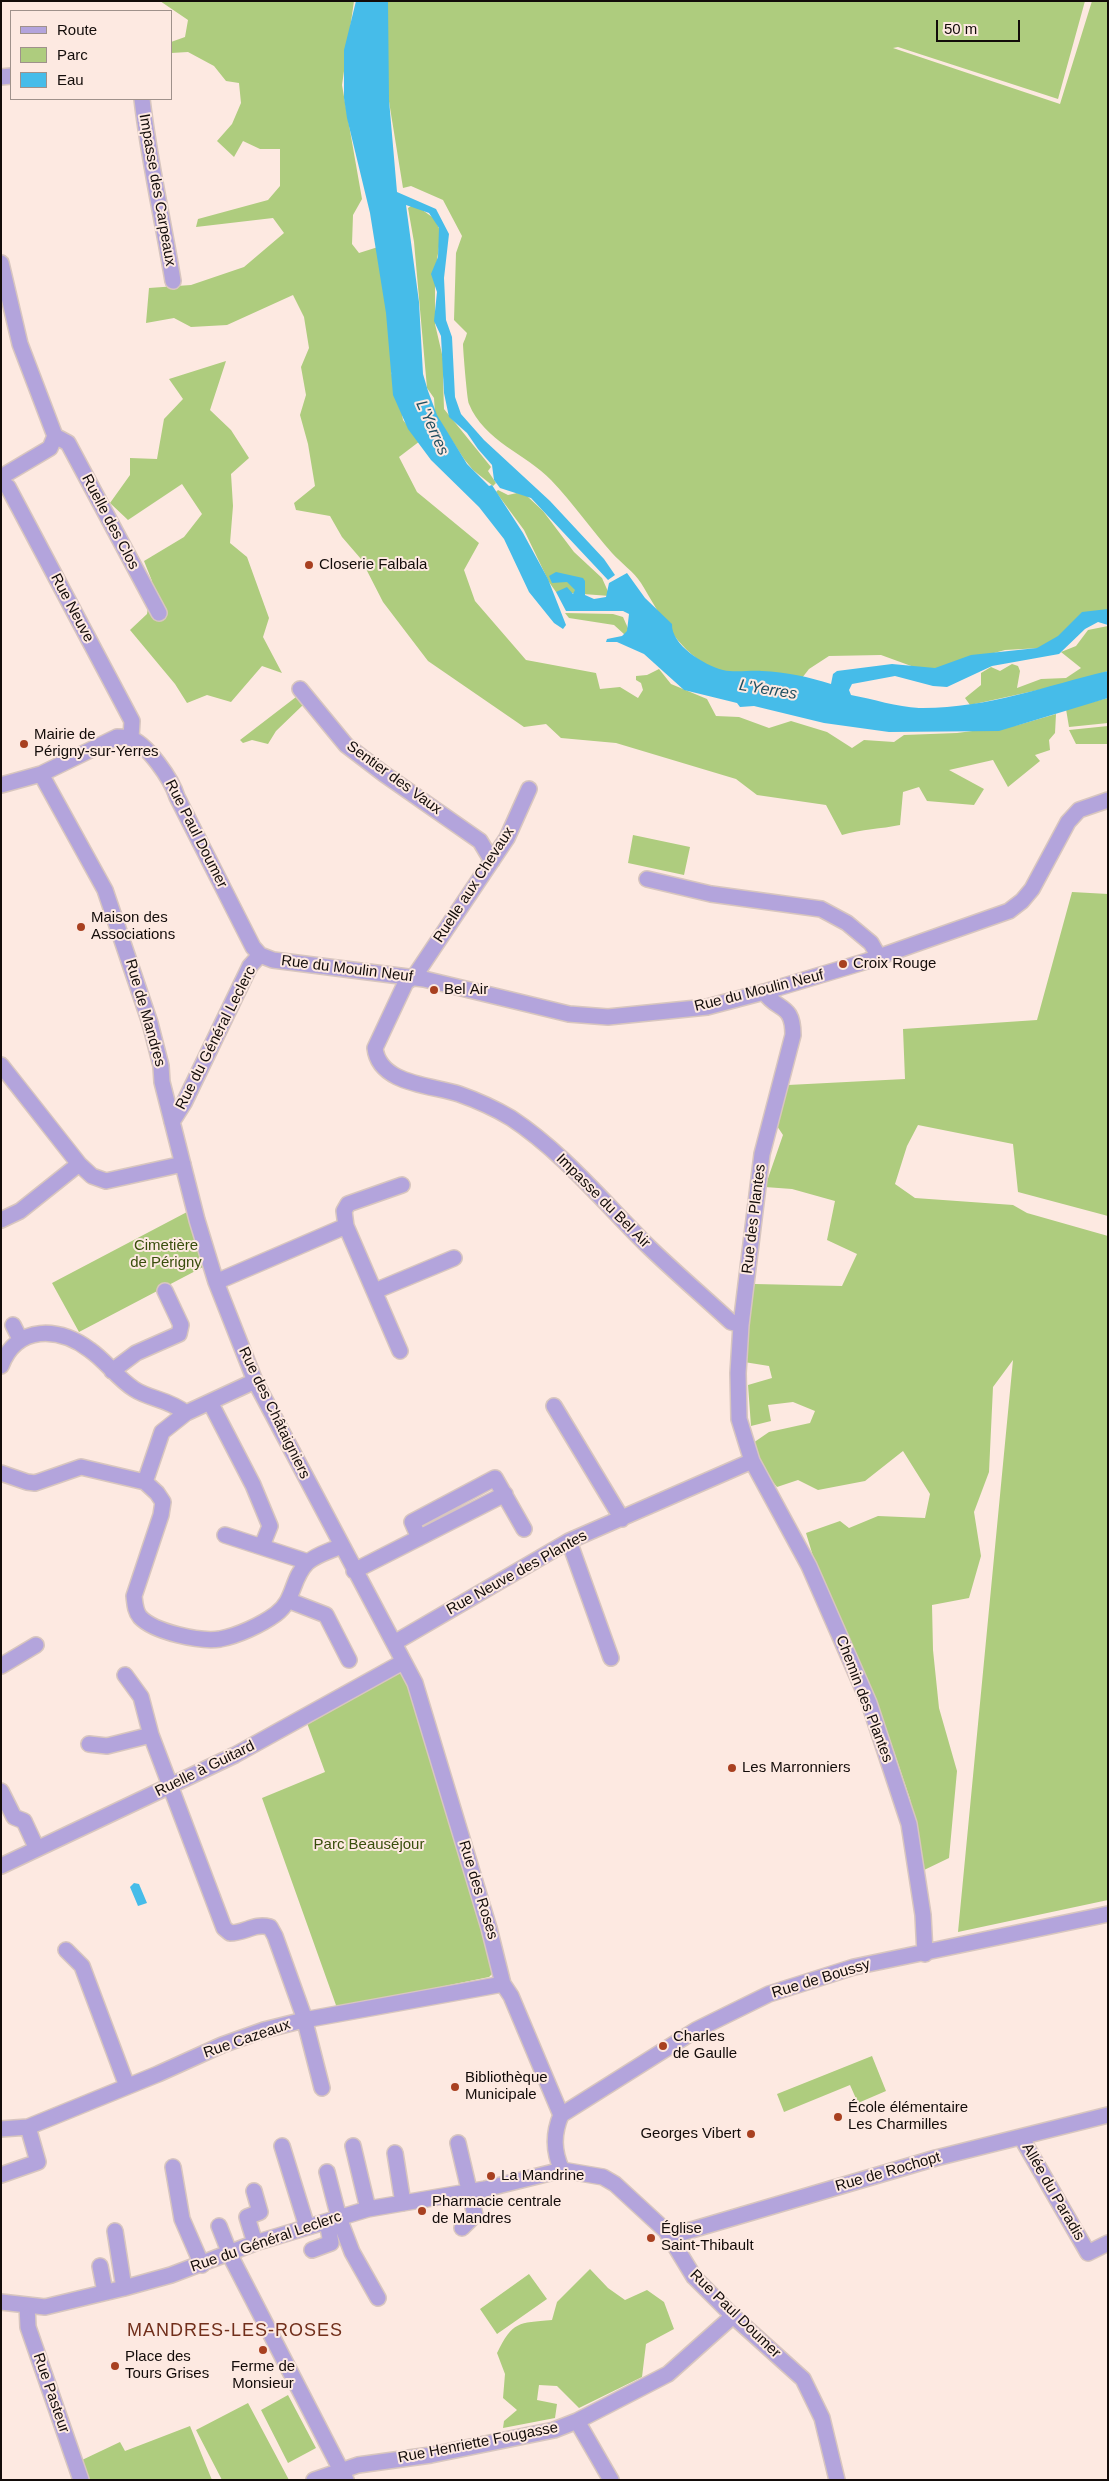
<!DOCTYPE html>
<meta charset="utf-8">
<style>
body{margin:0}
#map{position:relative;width:1109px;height:2481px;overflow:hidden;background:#fde9e1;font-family:Arial,sans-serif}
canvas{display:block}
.frame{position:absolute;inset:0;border:2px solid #130c0a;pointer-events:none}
.legend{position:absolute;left:10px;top:10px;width:162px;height:90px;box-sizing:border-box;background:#fde9e1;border:1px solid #9f918b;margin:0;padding:6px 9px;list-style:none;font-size:15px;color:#130c0a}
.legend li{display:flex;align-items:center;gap:10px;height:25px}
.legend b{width:25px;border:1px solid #9f918b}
.scale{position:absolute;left:936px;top:20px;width:84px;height:22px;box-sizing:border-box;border:2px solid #130c0a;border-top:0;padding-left:6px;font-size:15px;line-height:18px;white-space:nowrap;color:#130c0a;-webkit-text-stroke:4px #fde9e1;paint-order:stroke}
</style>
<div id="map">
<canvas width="1109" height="2481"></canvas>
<div class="frame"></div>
<ul class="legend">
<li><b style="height:6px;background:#b3a4dc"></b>Route</li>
<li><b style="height:14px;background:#aecc7e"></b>Parc</li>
<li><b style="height:14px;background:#46bce9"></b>Eau</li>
</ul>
<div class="scale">50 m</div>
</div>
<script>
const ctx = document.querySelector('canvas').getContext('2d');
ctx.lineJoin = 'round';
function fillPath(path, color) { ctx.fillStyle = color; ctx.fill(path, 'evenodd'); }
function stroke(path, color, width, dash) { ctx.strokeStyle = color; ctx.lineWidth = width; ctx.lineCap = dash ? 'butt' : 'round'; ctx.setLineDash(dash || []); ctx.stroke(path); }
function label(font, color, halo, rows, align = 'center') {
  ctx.font = font + ' Arial,sans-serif'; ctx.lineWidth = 4; ctx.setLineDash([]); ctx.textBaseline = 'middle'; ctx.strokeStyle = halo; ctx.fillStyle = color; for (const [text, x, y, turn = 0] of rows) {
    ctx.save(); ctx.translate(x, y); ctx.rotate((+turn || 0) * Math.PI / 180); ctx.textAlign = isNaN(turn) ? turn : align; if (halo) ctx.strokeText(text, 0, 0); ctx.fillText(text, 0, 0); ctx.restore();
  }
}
fillPath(new Path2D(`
 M 160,1 L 354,1 L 342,85 L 362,199 L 353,215 L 352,244 L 359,253 L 378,247 L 396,352 L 391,366 L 391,373 L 397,383 L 403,420 L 420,441 L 399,457 L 417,492 L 479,543 L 464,570 L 475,601 L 526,660 L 596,673 L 600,689 L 620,687 L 638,698 L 643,690 L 641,683 L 636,680 L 636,676 L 647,675 L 659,669 L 671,684 L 707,699 L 716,716 L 739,717 L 769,728 L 791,721 L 827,732 L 852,748 L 864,740 L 894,742 L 904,735 L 957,733 L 1018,725 L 1056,714 L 1055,733 L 1049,740 L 1050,750 L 1035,755 L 1040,761 L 1008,787 L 993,760 L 949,770 L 984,789 L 974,805 L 927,801 L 919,787 L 903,792 L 900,825 C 881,829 862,829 842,835 L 826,805 L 757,795 L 736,779 L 616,743 L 561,738 L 546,724 L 524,727 L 428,661 L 383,602 L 361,559 L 342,537 L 330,516 L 296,510 L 294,503 L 315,486 L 308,444 L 300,415 L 306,395 L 301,367 L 309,348 L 304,317 L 293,295 L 227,325 L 191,327 L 174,318 L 146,323 L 149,288 L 191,285 L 244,267 L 284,233 L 273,218 L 196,227 L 198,219 L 268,200 L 280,186 L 280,149 L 260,149 L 243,141 L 234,157 L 217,141 L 232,124 L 241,103 L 239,83 L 226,81 L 214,66 L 188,52 L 171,53 L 171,42 L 185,37 L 188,20 Z
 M 388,1 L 1085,1 L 1058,99 L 898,47 L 893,48 L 1060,104 L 1092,1 L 1108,1 L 1108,612 L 1040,648 L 1005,650 L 983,656 L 946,671 L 914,667 L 881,655 L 829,656 L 809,669 L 802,678 C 778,676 729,677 709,666 C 676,649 659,612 641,583 C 634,572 621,563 612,553 C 591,529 573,503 551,480 C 526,454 484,441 469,404 C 467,400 463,349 463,344 C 464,341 466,337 467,333 L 454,320 L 456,253 L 462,236 L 443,200 L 411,186 L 403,188 L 386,83 Z
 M 414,204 L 435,219 L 441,233 L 435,274 L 435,324 L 445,367 L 443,379 L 444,409 L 491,467 L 488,471 L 496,483 L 493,486 L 473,470 L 464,459 L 435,414 L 434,398 L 427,388 L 414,242 L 408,208 Z
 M 226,361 L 210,410 L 231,430 L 249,458 L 231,474 L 233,506 L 230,543 L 247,557 L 269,618 L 263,637 L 282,673 L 262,666 L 231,702 L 207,695 L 187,703 L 175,684 L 130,630 L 147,614 L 152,581 L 144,561 L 184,537 L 202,514 L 182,484 L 128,520 L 110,503 L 130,475 L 130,458 L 157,459 L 164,419 L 183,399 L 169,379 Z
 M 498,490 L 508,495 L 517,493 L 527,496 L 543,511 L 574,552 L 602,578 L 610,596 L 556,592 L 549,582 L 524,530 L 496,492 Z
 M 565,613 L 613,614 L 623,617 L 635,644 L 614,625 L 569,618 Z
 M 1108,626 L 1108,671 L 1075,682 L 970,705 L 965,698 L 981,685 L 981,673 L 991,667 L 1000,671 L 1012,664 L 1018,666 L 1020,671 L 1017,688 L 1041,679 L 1066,678 L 1081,668 L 1061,652 L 1076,646 L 1088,630 Z
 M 296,697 L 303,705 L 276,731 L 268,744 L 252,740 L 243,743 L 240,740 Z
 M 1108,698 L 1108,723 L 1069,727 L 1066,709 Z
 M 1108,726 L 1108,744 L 1076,744 L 1069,730 Z
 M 633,835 L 690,847 L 684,875 L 628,863 Z
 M 1072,892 L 1108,894 L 1108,1216 L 1018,1192 L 1013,1144 L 918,1125 L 907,1146 L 895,1184 L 915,1198 L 1013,1205 L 1027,1213 L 1108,1236 L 1108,1900 L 958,1932 L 1013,1360 L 993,1387 L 989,1472 L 974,1512 L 981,1556 L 969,1598 L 932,1605 L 933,1650 L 939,1708 L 957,1771 L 949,1858 L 922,1871 L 910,1799 L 879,1707 L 822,1586 L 806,1533 L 840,1521 L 849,1528 L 878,1516 L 925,1518 L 930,1494 L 903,1451 L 865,1481 L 818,1490 L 798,1480 L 777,1487 L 761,1467 L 753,1443 L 769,1432 L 810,1423 L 815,1411 L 793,1402 L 768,1405 L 771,1421 L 751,1426 L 748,1385 L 772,1378 L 769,1366 L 744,1362 L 752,1290 L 755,1284 L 842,1286 L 857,1254 L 827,1240 L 835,1201 L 792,1189 L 765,1187 L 783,1135 L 775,1123 L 788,1085 L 905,1079 L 903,1029 L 1037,1020 Z
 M 187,1212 L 203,1267 L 79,1332 L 52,1283 Z
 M 400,1670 L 408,1685 L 495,1971 L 489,1977 L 337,2008 L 262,1798 L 325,1772 L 307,1723 Z
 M 872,2056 L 886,2091 L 858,2103 L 850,2085 L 784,2112 L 777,2094 Z
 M 590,2269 L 608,2288 L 625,2300 L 647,2290 L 664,2302 L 674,2329 L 646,2344 L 642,2377 L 579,2408 L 557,2386 L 539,2385 L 537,2400 L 557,2404 L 555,2418 L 503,2428 L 504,2421 L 517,2410 L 503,2398 L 505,2374 L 497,2353 C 513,2321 518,2323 552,2320 L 557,2302 Z
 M 529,2274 L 547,2299 L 497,2334 L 480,2309 Z
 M 288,2395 L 316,2448 L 288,2463 L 261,2410 Z
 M 248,2403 L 289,2480 L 222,2480 L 196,2430 Z
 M 190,2426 L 212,2480 L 89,2480 L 82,2460 L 120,2442 L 125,2451 Z`), '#aecc7e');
fillPath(new Path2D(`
 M 356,1 L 388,1 L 389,100 L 397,192 L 436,209 L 449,234 L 444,278 L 446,320 L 452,337 L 455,397 L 461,414 L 484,440 L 550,501 L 604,559 L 615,575 L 608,580 L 531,498 L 500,488 L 494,480 L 492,465 L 478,449 L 467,433 L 449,417 L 444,393 L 441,336 L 434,321 L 437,292 L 431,274 L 438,257 L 439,228 L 429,213 L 406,205 L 419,302 L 423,374 L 428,391 L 437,415 L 467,464 L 489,486 L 492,485 L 523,533 L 548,579 L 566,625 L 563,629 L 554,623 L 529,592 L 504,539 L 479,507 L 431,460 L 408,429 L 393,395 L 386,313 L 370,213 L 347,118 L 344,98 L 344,50 Z
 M 556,572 L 583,578 L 585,581 L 585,595 L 594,599 L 606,597 L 609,583 L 627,573 L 645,598 L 672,624 C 671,645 704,665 723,670 C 735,673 750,670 762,671 C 786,672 809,677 831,684 L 833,674 L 837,671 L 892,664 L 935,668 L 971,655 L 1037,648 L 1058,636 L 1082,612 L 1108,609 L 1108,625 L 1098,622 L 1085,629 L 1059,654 L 992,666 L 947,687 L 933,686 L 895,676 L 852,684 L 849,690 L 851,695 C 873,699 897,707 919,708 C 985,709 1045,686 1108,671 L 1108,698 L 999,731 L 889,732 L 824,723 L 754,706 L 740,707 L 737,703 L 684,690 L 644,654 L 617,642 L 606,642 L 607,639 L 622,636 L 627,631 L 629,614 L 623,611 L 566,611 L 556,592 L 567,587 L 573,594 L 575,590 L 567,582 L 552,583 L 549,576 Z
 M 134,1883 L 139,1884 L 147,1903 L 138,1906 L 130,1887 Z`), '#46bce9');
const minor = new Path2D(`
 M 1,77 L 11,76
 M 142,99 C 149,161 163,220 173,281
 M 1,263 L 20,344 L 55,436 L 50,448 L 1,477
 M 55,436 L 68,443 L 159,613
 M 1,483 L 8,487 L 132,721 L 131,738
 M 300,689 L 346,745 L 384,774 L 480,841 L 492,861
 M 41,774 L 105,890 L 150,1023 L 161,1066 L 162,1082 L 197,1220 L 216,1282 L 255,1381 L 415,1683 L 489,1928 L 503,1984 L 511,1996 L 561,2115
 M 1,785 L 41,774 L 117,737 C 121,737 126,737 129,738 C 147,743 172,780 177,797 L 253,947 L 260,955 L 273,960 L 424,979 L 569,1014 L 608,1017 L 707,1007 L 764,992 L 867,961 L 1009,911 L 1022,901 L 1032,889 L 1068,822 L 1079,810 L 1108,800
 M 529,789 L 507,838 L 414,977 L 406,982 L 375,1048 C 379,1085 433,1085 459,1094 C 476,1100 496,1109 511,1118 C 564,1153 605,1204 650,1248 C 676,1273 704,1297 731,1322 L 741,1325
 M 647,879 L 711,894 L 821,909 L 847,923 L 871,943 L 879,957
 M 764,992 C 778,1012 793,1003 793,1035 L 762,1154 L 741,1325 L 738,1373 L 739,1419 L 752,1461 L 809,1566 L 869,1703 L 909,1824 L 923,1915 L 925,1954
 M 1,1065 L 79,1164 L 92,1176 L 106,1181 L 183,1164
 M 172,1122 L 184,1103 L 250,966 L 260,955
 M 1,1220 L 20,1211 L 79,1164
 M 346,1226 L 344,1211 L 348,1204 L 402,1185
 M 216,1282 L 346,1226 L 400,1351
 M 375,1291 L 454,1258
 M 13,1325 L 20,1339
 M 1,1366 C 17,1324 59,1327 90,1350 C 106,1361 117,1378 134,1389 C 149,1399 168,1399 186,1413
 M 112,1371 L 136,1353 L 179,1334 L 181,1325 L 165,1291
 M 210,1402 L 253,1485 L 270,1526 L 262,1546
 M 554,1406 L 622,1519
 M 1,1473 L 27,1482 L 35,1483 L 81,1467 L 145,1482
 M 145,1482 L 157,1493 L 163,1502 L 161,1515 L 134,1596 C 135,1604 135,1611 140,1617 C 154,1632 200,1642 220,1639 C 237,1636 261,1625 276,1614 C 295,1600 291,1579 307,1563 C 315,1555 330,1551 341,1546
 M 145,1482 L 162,1432 L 186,1413 L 255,1381
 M 225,1535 L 308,1562
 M 419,1538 L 412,1522 L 495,1478 L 524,1529
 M 569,1541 L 611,1658
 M 354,1571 L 505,1494
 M 290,1601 L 326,1615 L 349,1660
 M 394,1643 L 569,1541 L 752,1461
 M 1,1666 L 36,1645
 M 125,1675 L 141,1697 L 151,1735 L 224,1928 L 230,1933 C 246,1933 253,1923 270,1927 L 275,1936 L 303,2014 L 322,2088
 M 89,1744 L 107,1746 L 151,1735
 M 1,1791 L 14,1817 L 24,1821 L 37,1849
 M 1,1866 L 235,1755 L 403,1662
 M 66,1950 L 82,1966 L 127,2086
 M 561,2115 L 696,2030 L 769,1994 L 854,1967 L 1108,1914
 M 561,2115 C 553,2134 553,2151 562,2170
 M 1,2129 L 28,2127 L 158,2074 L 222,2045 L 264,2030 L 304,2020 L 503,1984
 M 1021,2137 L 1088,2253 L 1108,2243
 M 458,2143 L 475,2215 L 462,2228
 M 282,2146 L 307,2227
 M 353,2146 L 368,2209
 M 395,2153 L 403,2203
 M 173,2167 L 182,2219 L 202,2265
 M 327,2172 L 339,2218 L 352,2252 L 378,2298
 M 1,2175 L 38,2162 L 28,2127
 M 254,2191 L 260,2212 L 247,2217 L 255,2243
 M 219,2226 L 232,2259 L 346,2480
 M 115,2231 L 124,2288
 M 671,2236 L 936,2158 L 1108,2115
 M 312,2250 L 331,2243 L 327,2222
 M 100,2266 L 105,2292
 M 1,2302 L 45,2307 L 124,2288 L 171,2275 L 255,2243 L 368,2209 L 485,2189 L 562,2170 L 603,2177 L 615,2184 L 666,2231 L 694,2277 L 733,2316 L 803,2379 L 822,2418 L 837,2480
 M 27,2305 L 28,2327 L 81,2480
 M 577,2421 L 611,2480
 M 314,2480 L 358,2465 L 431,2455 L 554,2430 L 577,2421 L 668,2374 L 733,2316`);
stroke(minor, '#d8c6bf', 18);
stroke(minor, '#b3a4dc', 15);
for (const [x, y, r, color] of [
 [309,565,5,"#a84020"],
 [24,744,5,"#a84020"],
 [81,927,5,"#a84020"],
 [843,964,5,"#a84020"],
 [434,990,5,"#a84020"],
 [732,1768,5,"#a84020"],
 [663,2046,5,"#a84020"],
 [455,2087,5,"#a84020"],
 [838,2117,5,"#a84020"],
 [751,2134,5,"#a84020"],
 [491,2176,5,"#a84020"],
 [422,2211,5,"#a84020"],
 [651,2238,5,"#a84020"],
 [263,2350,5,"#a84020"],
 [115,2366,5,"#a84020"]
]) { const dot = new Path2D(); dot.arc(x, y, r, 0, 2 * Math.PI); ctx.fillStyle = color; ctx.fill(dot); stroke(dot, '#fde9e1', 2); }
label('15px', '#130c0a', '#fde9e1', [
 ["Impasse des Carpeaux",157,190,80],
 ["Ruelle des Clos",110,522,62],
 ["Rue Neuve",72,608,62],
 ["Sentier des Vaux",394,778,36],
 ["Rue Paul Doumer",196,834,63],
 ["Ruelle aux Chevaux",474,885,-57],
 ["Rue du Moulin Neuf",347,969,7],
 ["Rue du Moulin Neuf",759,991,-14],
 ["Rue de Mandres",145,1013,74],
 ["Rue du Général Leclerc",216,1038,-63],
 ["Impasse du Bel Air",603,1201,45],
 ["Rue des Plantes",754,1219,-83],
 ["Rue des Châtaigniers",274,1413,64],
 ["Rue Neuve des Plantes",517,1573,-29],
 ["Chemin des Plantes",864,1699,69],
 ["Ruelle à Guitard",205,1769,-26],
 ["Rue des Roses",478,1890,73],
 ["Rue de Boussy",821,1979,-17],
 ["Rue Cazeaux",247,2039,-19],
 ["Rue de Rochopt",888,2172,-16],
 ["Allée du Paradis",1053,2192,60],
 ["Rue du Général Leclerc",266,2242,-19],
 ["Rue Paul Doumer",735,2314,44],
 ["Rue Pasteur",51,2393,71],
 ["Rue Henriette Fougasse",478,2443,-11]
]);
label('15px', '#130c0a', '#fde9e1', [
 ["Closerie Falbala",319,565],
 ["Mairie de",34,735],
 ["Périgny-sur-Yerres",34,752],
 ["Maison des",91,918],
 ["Associations",91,935],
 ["Croix Rouge",853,964],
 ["Bel Air",444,990],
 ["Les Marronniers",742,1768],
 ["Charles",673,2037],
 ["de Gaulle",673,2054],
 ["Bibliothèque",465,2078],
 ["Municipale",465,2095],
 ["École élémentaire",848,2108],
 ["Les Charmilles",848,2125],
 ["Georges Vibert",741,2134,"right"],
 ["La Mandrine",501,2176],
 ["Pharmacie centrale",432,2202],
 ["de Mandres",432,2219],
 ["Église",661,2229],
 ["Saint-Thibault",661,2246],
 ["Place des",125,2357],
 ["Tours Grises",125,2374],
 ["Ferme de",263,2367,"center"],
 ["Monsieur",263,2384,"center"]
], 'left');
label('15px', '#394e0c', '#fde9e1', [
 ["Cimetière",166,1246],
 ["de Périgny",166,1263],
 ["Parc Beauséjour",369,1845]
]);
label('italic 16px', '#1d4e61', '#fde9e1', [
 ["L'Yerres",432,428,66],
 ["L'Yerres",768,690,9]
]);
ctx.letterSpacing = '1px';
label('18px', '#712f1b', '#fde9e1', [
 ["MANDRES-LES-ROSES",235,2331]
]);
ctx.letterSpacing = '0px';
</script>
